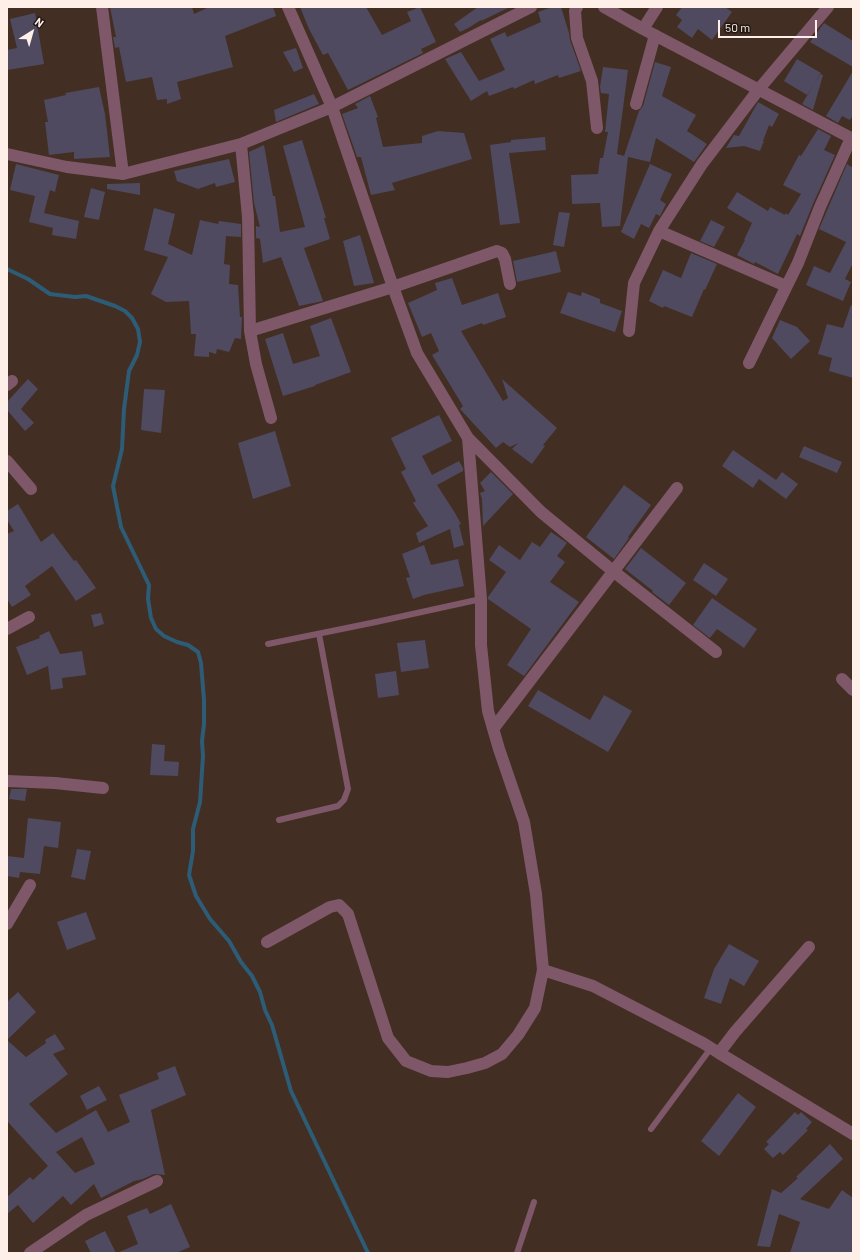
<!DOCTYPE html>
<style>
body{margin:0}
#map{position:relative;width:860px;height:1260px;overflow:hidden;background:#432e23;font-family:Barlow,sans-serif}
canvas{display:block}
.frame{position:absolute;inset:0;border:8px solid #fef0e8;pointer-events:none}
.north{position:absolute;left:12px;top:12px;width:40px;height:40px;-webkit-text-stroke:3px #221813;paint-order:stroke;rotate:37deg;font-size:11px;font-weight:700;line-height:16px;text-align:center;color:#fef0e8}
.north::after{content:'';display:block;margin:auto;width:14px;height:18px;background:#fef0e8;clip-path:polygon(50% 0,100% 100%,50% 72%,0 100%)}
.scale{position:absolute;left:718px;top:20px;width:99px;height:18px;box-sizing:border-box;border:2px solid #fef0e8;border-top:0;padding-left:5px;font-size:12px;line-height:14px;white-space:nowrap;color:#fef0e8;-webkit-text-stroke:3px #221813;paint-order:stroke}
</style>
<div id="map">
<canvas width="860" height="1260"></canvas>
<div class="frame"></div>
<div class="north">N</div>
<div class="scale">50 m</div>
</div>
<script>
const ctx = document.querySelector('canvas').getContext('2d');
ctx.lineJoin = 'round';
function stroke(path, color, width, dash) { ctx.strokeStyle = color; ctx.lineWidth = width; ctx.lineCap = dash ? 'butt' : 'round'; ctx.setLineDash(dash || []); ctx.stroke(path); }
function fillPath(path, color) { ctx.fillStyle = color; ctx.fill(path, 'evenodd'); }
stroke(new Path2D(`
 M 7,269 L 28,279 L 50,294 L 75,297 L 86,296 L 115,306 L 125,311 L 132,318 L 138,329 L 140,342 L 137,355 L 129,371 L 124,409 L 122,449 L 113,486 L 121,527 L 149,585 L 148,599 L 151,618 L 156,629 L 164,636 L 177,642 L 188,645 L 198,652 L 201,663 L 204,700 L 204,724 L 202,741 L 203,756 L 200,802 L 193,829 L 193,851 L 189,875 L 196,896 L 210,919 L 229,941 L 241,962 L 252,976 L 260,992 L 265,1010 L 272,1025 L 291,1091 L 368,1253`), '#2d5c77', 4);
fillPath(new Path2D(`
 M 110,7 L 192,7 L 194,14 L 209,7 L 273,7 L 276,16 L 225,36 L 233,67 L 177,82 L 181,99 L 167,104 L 167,99 L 157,100 L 152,77 L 126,82 L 119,47 L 115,48 L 113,37 L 116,37 Z
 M 300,7 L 366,7 L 382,35 L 411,21 L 407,12 L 420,7 L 436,42 L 421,49 L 423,53 L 348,90 L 328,53 L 323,55 L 309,29 Z
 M 478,7 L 510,7 L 481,21 L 481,20 L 470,27 L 460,32 L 454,24 Z
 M 552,7 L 561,7 L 569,33 L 570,40 L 581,71 L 559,78 L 558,75 L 535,84 L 534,80 L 514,89 L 513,87 L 489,96 L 487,91 L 471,101 L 445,59 L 461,52 L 479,81 L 505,70 L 490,39 L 505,32 L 507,37 L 541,22 L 538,12 Z
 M 682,7 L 725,7 L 732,12 L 712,40 L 698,29 L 692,38 L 677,27 L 682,20 L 676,15 Z
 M 35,13 L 44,64 L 7,70 L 7,50 L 17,48 L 10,19 Z
 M 824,23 L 853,41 L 853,67 L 810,42 Z
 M 296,48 L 303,68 L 294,72 L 283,52 Z
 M 797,59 L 821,73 L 807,95 L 784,81 Z
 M 655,62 L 671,67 L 662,96 L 696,115 L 687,131 L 707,144 L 694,162 L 656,138 L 650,162 L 624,156 L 639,111 L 643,106 Z
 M 603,67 L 628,70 L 617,154 L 628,157 L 620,226 L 602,227 L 600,203 L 572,204 L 571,175 L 598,174 L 600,158 L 603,158 L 608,132 L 605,132 L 609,94 L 601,93 L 600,87 Z
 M 853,71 L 853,115 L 850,120 L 842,116 L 838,123 L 826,116 Z
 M 820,74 L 823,75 L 813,110 L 802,104 Z
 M 99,87 L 105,114 L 110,157 L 74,159 L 74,152 L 49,155 L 45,122 L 48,122 L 44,100 L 66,95 L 65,93 Z
 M 314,94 L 319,104 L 276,122 L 274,110 Z
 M 370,96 L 378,117 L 376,118 L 383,147 L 422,143 L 422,136 L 438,131 L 464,133 L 472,159 L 392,183 L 395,190 L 371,195 L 361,157 L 357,157 L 342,114 L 358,108 L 355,104 Z
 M 758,102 L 779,114 L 772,127 L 769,125 L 763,141 L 764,143 L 763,143 L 760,151 L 744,146 L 726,148 L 734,135 L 739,136 Z
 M 818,129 L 831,136 L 824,150 L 835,155 L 813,204 L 800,236 L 797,234 L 778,274 L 755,262 L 754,264 L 737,255 L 745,240 L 744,240 L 752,223 L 727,208 L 737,192 L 768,211 L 770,207 L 785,215 L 786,213 L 788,215 L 801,194 L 783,185 L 799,155 L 801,156 Z
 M 545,137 L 546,150 L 509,153 L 520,223 L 500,225 L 490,145 L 511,142 L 511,140 Z
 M 302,140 L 326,218 L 324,218 L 330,239 L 304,248 L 323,301 L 299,306 L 281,257 L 263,263 L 260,239 L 256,238 L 256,226 L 260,227 L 254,203 L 249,152 L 264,145 L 273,196 L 275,196 L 280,232 L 305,227 L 283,146 Z
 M 229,159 L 235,182 L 216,187 L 215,183 L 198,189 L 177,181 L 174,171 Z
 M 16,164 L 59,175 L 55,192 L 50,190 L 44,213 L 79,221 L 76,239 L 52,235 L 53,228 L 29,222 L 35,196 L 10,190 Z
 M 650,164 L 672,174 L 660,200 L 666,204 L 660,216 L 656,214 L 649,228 L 641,224 L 634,239 L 621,232 Z
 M 847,164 L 853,168 L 853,263 L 845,279 L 851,282 L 843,301 L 806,285 L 814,266 L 830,273 L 846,242 L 819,229 Z
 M 140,183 L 140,195 L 107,189 L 107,184 Z
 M 91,188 L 105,192 L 99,220 L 84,217 Z
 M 154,208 L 175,214 L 168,244 L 192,255 L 200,220 L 218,224 L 219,221 L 241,224 L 241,237 L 226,236 L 224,264 L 230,265 L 229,284 L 238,285 L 240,317 L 242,317 L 241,339 L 235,338 L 229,352 L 217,349 L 216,354 L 209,352 L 209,357 L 194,356 L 196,334 L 191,334 L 189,301 L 166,302 L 151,294 L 168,257 L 144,250 Z
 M 559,212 L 570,213 L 564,247 L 553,245 Z
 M 711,220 L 725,227 L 714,247 L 700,241 Z
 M 360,235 L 374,283 L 354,286 L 343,241 Z
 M 556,251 L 561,272 L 517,282 L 513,261 Z
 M 691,253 L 717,264 L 705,290 L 704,289 L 692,317 L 664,306 L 663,308 L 649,301 L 663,270 L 681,278 Z
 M 452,278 L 462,305 L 498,293 L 506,317 L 483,325 L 482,323 L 461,331 L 503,401 L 508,398 L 502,379 L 557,428 L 543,445 L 545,446 L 532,464 L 512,449 L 518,443 L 510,447 L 503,442 L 496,448 L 460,409 L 463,406 L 432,355 L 439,351 L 431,333 L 422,337 L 408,303 L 437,290 L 435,283 Z
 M 568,292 L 581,296 L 582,292 L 600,299 L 600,303 L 622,311 L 615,332 L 560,313 Z
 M 851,305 L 853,306 L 853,378 L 829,371 L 832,358 L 818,354 L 827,324 L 843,328 Z
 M 331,318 L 351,372 L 315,385 L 315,386 L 283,396 L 265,339 L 283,333 L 293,364 L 320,356 L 310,326 Z
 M 780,320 L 797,327 L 810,341 L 791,359 L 772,338 Z
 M 28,379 L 38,389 L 21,409 L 34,423 L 25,431 L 7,410 L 7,402 Z
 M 144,389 L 165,390 L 161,433 L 141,430 Z
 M 439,415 L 452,441 L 422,456 L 432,475 L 459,461 L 463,468 L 463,471 L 437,485 L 455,513 L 461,524 L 459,525 L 464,545 L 454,548 L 450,529 L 419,543 L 416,533 L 428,526 L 413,503 L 416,501 L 401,472 L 406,469 L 391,438 Z
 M 275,431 L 291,486 L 253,499 L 238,443 Z
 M 804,446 L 842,462 L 837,473 L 799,457 Z
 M 733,450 L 776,480 L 782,472 L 798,484 L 786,499 L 759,479 L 753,488 L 722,466 Z
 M 491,472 L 513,494 L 483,526 L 482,499 L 480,493 L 485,491 L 480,483 Z
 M 624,485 L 651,505 L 628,537 L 629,538 L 614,559 L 586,537 Z
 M 18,504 L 41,542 L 53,533 L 74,561 L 76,560 L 96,588 L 76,601 L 52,566 L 25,586 L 31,595 L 12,607 L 7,599 L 7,534 L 14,531 L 7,520 L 7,511 Z
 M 551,532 L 567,543 L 557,556 L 565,562 L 550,582 L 579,602 L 524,676 L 507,665 L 531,629 L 488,599 L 488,597 L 506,572 L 489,560 L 499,545 L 520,560 L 532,542 L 540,547 Z
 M 424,545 L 431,565 L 458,559 L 464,586 L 424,595 L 413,599 L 406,578 L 410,577 L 402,554 Z
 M 641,548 L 686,583 L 669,605 L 652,592 L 653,591 L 625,569 Z
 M 704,563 L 728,579 L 716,596 L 693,580 Z
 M 712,598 L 757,629 L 744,648 L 717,629 L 710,638 L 693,625 Z
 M 101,613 L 104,624 L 94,627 L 91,615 Z
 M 49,631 L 60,654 L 82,651 L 86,675 L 62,678 L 63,688 L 51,690 L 48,666 L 27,675 L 16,647 L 40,638 L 39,636 Z
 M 425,640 L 429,668 L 401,672 L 397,643 Z
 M 396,671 L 399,695 L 378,698 L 375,674 Z
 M 538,690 L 590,720 L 604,695 L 632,711 L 608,752 L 528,706 Z
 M 152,744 L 165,745 L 164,761 L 179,762 L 178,776 L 150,775 Z
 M 11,789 L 27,789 L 25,801 L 9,799 Z
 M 28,818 L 61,822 L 58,848 L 44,846 L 40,874 L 20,872 L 19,878 L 7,876 L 7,856 L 24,858 Z
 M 77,849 L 91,851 L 85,880 L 71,877 Z
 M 86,912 L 96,939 L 67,950 L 57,922 Z
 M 729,944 L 759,961 L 744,986 L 730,978 L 721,1004 L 704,998 L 714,969 Z
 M 18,992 L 36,1012 L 7,1040 L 7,1002 Z
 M 55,1034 L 65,1049 L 53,1054 L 68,1074 L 29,1104 L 56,1133 L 96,1110 L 108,1132 L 130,1122 L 119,1095 L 159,1079 L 157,1073 L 175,1066 L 186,1095 L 151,1110 L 165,1175 L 154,1174 L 143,1179 L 134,1181 L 101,1198 L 94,1184 L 71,1205 L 63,1196 L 33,1223 L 18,1205 L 7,1214 L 7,1197 L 30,1177 L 33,1180 L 48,1166 L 7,1121 L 7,1040 L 26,1057 L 46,1043 L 45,1040 ZM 82,1137 L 95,1164 L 75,1173 L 56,1152 Z
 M 99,1086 L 107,1100 L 87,1110 L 80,1096 Z
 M 738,1093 L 756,1107 L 719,1156 L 701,1141 Z
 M 795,1112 L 798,1115 L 801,1112 L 812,1122 L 806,1129 L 808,1130 L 783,1155 L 780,1152 L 773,1158 L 764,1149 L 769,1144 L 766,1142 Z
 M 830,1144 L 843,1159 L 800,1199 L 829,1209 L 842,1190 L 853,1198 L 853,1253 L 790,1253 L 800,1222 L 779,1214 L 770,1247 L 757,1246 L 772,1189 L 781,1193 L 798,1178 L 796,1177 Z
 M 171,1204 L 190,1247 L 176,1253 L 117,1253 L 138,1244 L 127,1216 L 147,1208 L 150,1214 Z
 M 105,1231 L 116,1253 L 91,1253 L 85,1241 Z`), '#4f4a60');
stroke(new Path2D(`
 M 268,644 L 376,622 L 481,599
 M 279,820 L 338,806 L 344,800 L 348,789 L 319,634
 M 651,1129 L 711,1048
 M 517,1253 L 534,1202`), '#7e5769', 6);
stroke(new Path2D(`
 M 102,7 L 123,174
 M 288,7 L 332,107 L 393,287 L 417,353 L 468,438 L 541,512 L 613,571 L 716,652
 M 577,7 L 575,11 L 577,38 L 592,81 L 597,128
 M 604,7 L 643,29 L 853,139
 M 643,29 L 657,7
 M 636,104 L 655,35
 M 241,144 L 248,217 L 250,331 L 256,364 L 271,418
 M 7,154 L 67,167 L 123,174 L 241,144 L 332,107 L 531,7
 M 659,231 L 786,286
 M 250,331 L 393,287 L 497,251 L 502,253 L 505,259 L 510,284
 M 629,331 L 634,283 L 659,231 L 702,164 L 759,89 L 828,7
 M 749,363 L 798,263 L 820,207 L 851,138
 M 7,385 L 12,381
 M 468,438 L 481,599 L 481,645 L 488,711 L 499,749 L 524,822 L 536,894 L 543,970
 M 7,461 L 31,489
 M 7,629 L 29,617
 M 842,679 L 853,690
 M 493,729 L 677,488
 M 7,781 L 55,783 L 103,788
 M 7,924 L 30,885
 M 267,942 L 330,907 L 339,905 L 348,914 L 388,1038 L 406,1061 L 431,1071 L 448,1072 L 467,1068 L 485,1063 L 502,1054 L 518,1035 L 535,1008 L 543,970 L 593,986 L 703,1043 L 719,1053
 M 809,947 L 735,1032 L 719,1053 L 853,1134
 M 30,1253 L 86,1215 L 157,1181`), '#7e5769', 12);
</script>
